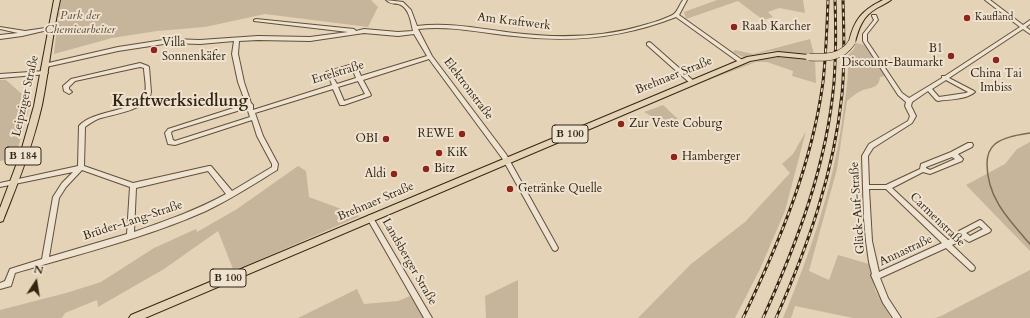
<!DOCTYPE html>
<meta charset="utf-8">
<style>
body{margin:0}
#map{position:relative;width:1030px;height:318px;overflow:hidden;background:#e5d3b7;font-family:Cardo,serif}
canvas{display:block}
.north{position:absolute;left:16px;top:262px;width:40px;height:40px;-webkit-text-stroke:3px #eee2d0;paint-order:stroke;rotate:12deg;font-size:11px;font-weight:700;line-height:16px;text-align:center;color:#332510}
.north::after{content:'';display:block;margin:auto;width:14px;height:18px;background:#332510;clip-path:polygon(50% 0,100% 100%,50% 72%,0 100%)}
</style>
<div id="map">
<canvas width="1030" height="318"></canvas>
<div class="north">N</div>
</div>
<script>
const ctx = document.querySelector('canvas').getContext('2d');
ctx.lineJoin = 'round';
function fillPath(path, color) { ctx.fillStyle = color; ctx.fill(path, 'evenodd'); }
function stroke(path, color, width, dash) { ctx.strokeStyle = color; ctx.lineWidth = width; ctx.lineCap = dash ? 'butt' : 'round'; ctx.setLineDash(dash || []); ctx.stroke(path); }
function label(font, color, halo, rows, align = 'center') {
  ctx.font = font + ' Cardo,serif'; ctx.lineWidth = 4; ctx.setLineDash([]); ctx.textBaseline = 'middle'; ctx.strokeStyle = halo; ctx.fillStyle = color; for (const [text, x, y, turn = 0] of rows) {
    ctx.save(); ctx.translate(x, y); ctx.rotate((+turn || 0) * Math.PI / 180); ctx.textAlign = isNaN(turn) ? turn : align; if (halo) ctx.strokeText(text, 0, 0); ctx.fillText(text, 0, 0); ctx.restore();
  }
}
fillPath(new Path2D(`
 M 60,0 L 371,0 L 378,7 L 368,27 L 265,14 L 205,27 L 157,31 L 112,38 L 54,54 Z
 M 717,0 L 803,0 L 805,13 L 779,8 L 768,12 L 773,17 L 763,20 L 738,1 L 686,19 L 684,12 Z
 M 810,39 L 814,54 L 771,51 L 743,57 L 733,52 L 735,50 L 753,54 Z
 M 856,43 L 865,45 L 886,76 L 880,77 C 879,89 870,87 861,91 C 856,93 852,97 847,101 L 837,169 L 809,271 L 829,280 L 838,255 L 869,264 L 875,290 L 891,318 L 853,318 L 795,306 L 791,318 L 783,318 C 810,254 832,190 842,121 C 845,99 849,77 848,55 L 854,49 Z
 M 788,57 L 815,60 L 816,83 L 792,76 L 793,71 L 767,62 L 756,62 L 698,84 C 727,72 756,56 788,57 Z
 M 0,80 L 6,80 L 31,102 L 15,158 L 0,161 Z
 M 663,105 L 679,120 L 667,125 L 644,112 Z
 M 806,131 L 785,211 L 760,269 L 735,318 L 638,318 L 691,264 L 745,222 L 790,173 L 782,164 L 793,154 Z
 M 1030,142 L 1030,251 L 966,185 L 1005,164 L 1017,149 Z
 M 298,166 L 306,171 L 309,197 L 360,216 L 243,267 L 233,269 L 218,231 L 164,269 L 98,307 L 97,300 L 65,313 L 62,318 L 0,318 L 0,310 L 66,293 L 101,282 L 154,248 L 196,229 L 197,232 L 237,209 Z
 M 1030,270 L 1030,318 L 935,318 L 941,316 Z
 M 518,280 L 518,318 L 486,318 L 485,296 Z
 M 357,289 L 364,304 L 398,301 L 410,296 L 424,318 L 298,318 Z`), '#c7b59b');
stroke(new Path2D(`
 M 1030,133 C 1018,135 1004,137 995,144 C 989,149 987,157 987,164 C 987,198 1009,220 1030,244`), '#796a52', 1.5);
const minor = new Path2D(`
 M 386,0 L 403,2 L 411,10 L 417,26 C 450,22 481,29 514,33 C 556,38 600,38 641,26 C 648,24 670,18 675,13 C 678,10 680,4 683,0 L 687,0 L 679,15 L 745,62 L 744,63 L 740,63 L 676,17 C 623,38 571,43 514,36 C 482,33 450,25 418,29 L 432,56 L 506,154 L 557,246 L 558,248 L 557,250 L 555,251 L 553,250 L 502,158 L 429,59 L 363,80 L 371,95 L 370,96 L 344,105 L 340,105 L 333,89 L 255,113 L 263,136 L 278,164 L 277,170 C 254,184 231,199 206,211 C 145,238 79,254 15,273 L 11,286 L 0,289 L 0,283 L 5,281 L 10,269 L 42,259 L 53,197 L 62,183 L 73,172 L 0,187 L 0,183 L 78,166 L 79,126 C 92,110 138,111 144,96 C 148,89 144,76 144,68 L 140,67 L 75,81 L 69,87 L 69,89 L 72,92 L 69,94 L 64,91 L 63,86 L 71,79 L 140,63 L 148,66 L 149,67 L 151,92 C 150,110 112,114 98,119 C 93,121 89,124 85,127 L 84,166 L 133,183 L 209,166 L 211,166 L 232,191 L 272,167 L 272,164 L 257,136 L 252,120 L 175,145 L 168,144 L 165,133 L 168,129 L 246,104 L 238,82 L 232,54 L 234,41 L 200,44 L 170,43 L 118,51 L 46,67 L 43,65 L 44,64 L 118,47 L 170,39 L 200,40 L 258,36 L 310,37 L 348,32 L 254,21 L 254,20 L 256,19 L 354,29 L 356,31 L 364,29 L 398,32 L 413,31 C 411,22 409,9 401,5 C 395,2 393,6 386,0 ZM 364,33 L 398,36 L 414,34 L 427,56 L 361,76 L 357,67 L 353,64 L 326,72 L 325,73 L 329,77 L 332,85 L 253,110 L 253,105 L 251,103 L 244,82 L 238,54 L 239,41 L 258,40 L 310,41 ZM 352,68 L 356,78 L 337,84 L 331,74 ZM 358,81 L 365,94 L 344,101 L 338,87 ZM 247,108 L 250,117 L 175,141 L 173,140 L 171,133 L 172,131 ZM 82,170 L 130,187 L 127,234 L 49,257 L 59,198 L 66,187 ZM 208,171 L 226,194 C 197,210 165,221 134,232 L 136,188 Z
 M 985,0 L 990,0 L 1023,25 L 1030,20 L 1030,24 L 1026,27 L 1030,30 L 1030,34 L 1023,29 L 949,78 L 974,91 L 975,92 C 966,100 949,99 938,101 L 936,100 L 928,91 L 912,102 L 911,106 L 916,116 L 912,123 L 873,148 L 868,156 L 869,185 L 886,185 L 920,169 L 921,164 L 951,152 L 968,143 L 972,143 L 973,145 L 972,147 L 958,154 L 963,159 L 962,161 L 930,174 L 923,172 L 892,188 L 948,240 L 959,235 L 958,233 L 959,231 L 980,220 L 982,221 L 991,230 L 990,232 L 971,241 L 969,242 L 964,239 L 952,245 L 974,266 L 975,268 L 974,270 L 972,271 L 970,270 L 946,248 L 880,278 L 888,298 L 901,318 L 893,318 L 883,303 L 871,275 L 872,274 L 869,262 L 866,241 L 864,219 L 862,156 L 869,144 L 908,121 L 910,116 L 905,106 L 906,102 L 898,95 L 863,41 L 863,34 L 874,20 L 872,16 L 872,15 L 876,15 L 878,20 L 867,34 L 867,41 L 902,93 L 909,98 L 942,78 L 942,76 L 945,76 L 1020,27 ZM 946,80 L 968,92 L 966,93 L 939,97 L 932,89 ZM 952,157 L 955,159 L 930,170 L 926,168 L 926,167 ZM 869,189 L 886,189 L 942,243 L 879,272 L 872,241 ZM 979,226 L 983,229 L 970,236 L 966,233 Z
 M 0,27 L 25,31 L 52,27 L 54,28 L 52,29 L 22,36 L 0,39 L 0,35 L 18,33 L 0,29 Z
 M 649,42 L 651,43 L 695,82 L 696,83 L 695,84 L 691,84 L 647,45 L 647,43 Z
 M 45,71 L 47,72 L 48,73 L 47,74 L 0,78 L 0,74 Z
 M 370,215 L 372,216 L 432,318 L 424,318 L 368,220 L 367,218 L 368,216 Z`);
const major = new Path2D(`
 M 54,0 L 60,0 C 52,35 49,70 42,105 C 33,144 19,181 4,218 L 3,221 L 0,222 L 0,208 L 20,155 L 34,106 Z
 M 883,0 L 891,0 C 887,3 882,5 877,8 C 863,16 859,27 855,42 L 852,44 L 850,43 L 849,42 C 854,20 862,10 883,0 Z
 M 778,52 L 809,55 L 812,57 L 809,59 L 778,56 L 750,61 L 145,318 L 129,318 L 131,315 L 747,57 Z`);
stroke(minor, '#60503a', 2);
stroke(major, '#332510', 2);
fillPath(minor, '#eee2d0');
fillPath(major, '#e5d3b7');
const rail = new Path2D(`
 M 743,318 C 779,243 812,165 823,82 C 826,55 827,28 828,0
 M 763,318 C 797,243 827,165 834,82 C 836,55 836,28 835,0
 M 776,318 C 808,246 834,173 842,94 C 845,63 844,31 843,0`);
stroke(rail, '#332510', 3);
stroke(rail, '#eee2d0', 1.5, [4]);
const majorBridge = new Path2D(`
 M 809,57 C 826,58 842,58 852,42`);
stroke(majorBridge, '#332510', 8, []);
stroke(majorBridge, '#e5d3b7', 7);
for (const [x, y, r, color] of [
 [967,18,4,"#8f2418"],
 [734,27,4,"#8f2418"],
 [154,50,4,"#8f2418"],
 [951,56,4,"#8f2418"],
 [996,60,4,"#8f2418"],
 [621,124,4,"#8f2418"],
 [462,134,4,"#8f2418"],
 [386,139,4,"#8f2418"],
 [439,153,4,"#8f2418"],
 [674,157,4,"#8f2418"],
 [426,169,4,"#8f2418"],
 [394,174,4,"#8f2418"],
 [510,189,4,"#8f2418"]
]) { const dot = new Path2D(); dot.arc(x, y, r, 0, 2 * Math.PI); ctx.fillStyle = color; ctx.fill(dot); stroke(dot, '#eee2d0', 1.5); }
label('10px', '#332510', '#eee2d0', [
 ["Kaufland",975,18]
], 'left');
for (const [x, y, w] of [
 [570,134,36],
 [23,156,36],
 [228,278,36]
]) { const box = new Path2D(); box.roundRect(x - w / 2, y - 9, w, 18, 3); ctx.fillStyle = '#eee2d0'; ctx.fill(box); stroke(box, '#332510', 1); }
label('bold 11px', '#332510', null, [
 ["B 100",570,134],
 ["B 184",23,156],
 ["B 100",228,278]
]);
label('italic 12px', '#584933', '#eee2d0', [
 ["Park der",80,16],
 ["Chemiearbeiter",80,30]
]);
label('12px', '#332510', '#eee2d0', [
 ["Am Kraftwerk",514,22,7],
 ["Ertelstraße",338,73,-17],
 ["Brehnaer Straße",674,76,-22],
 ["Elektronstraße",468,89,53],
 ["Leipziger Straße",26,96,-77],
 ["Brehnaer Straße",376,202,-23],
 ["Glück-Auf-Straße",858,208,-94],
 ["Carmenstraße",937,220,44],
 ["Brüder-Lang-Straße",133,221,-18],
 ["Annastraße",906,251,-25],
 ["Landsberger Straße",409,262,60]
]);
label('12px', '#332510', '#eee2d0', [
 ["Raab Karcher",742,27],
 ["Villa",162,43],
 ["Sonnenkäfer",162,57],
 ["B1",943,49,"right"],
 ["Discount-Baumarkt",943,63,"right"],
 ["China Tai",996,74,"center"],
 ["Imbiss",996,88,"center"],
 ["Zur Veste Coburg",629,124],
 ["REWE",454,134,"right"],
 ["OBI",378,139,"right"],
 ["KiK",447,153],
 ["Hamberger",682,157],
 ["Bitz",434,169],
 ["Aldi",386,174,"right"],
 ["Getränke Quelle",518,189]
], 'left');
label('bold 16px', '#332510', '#eee2d0', [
 ["Kraftwerksiedlung",180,102]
]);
</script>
